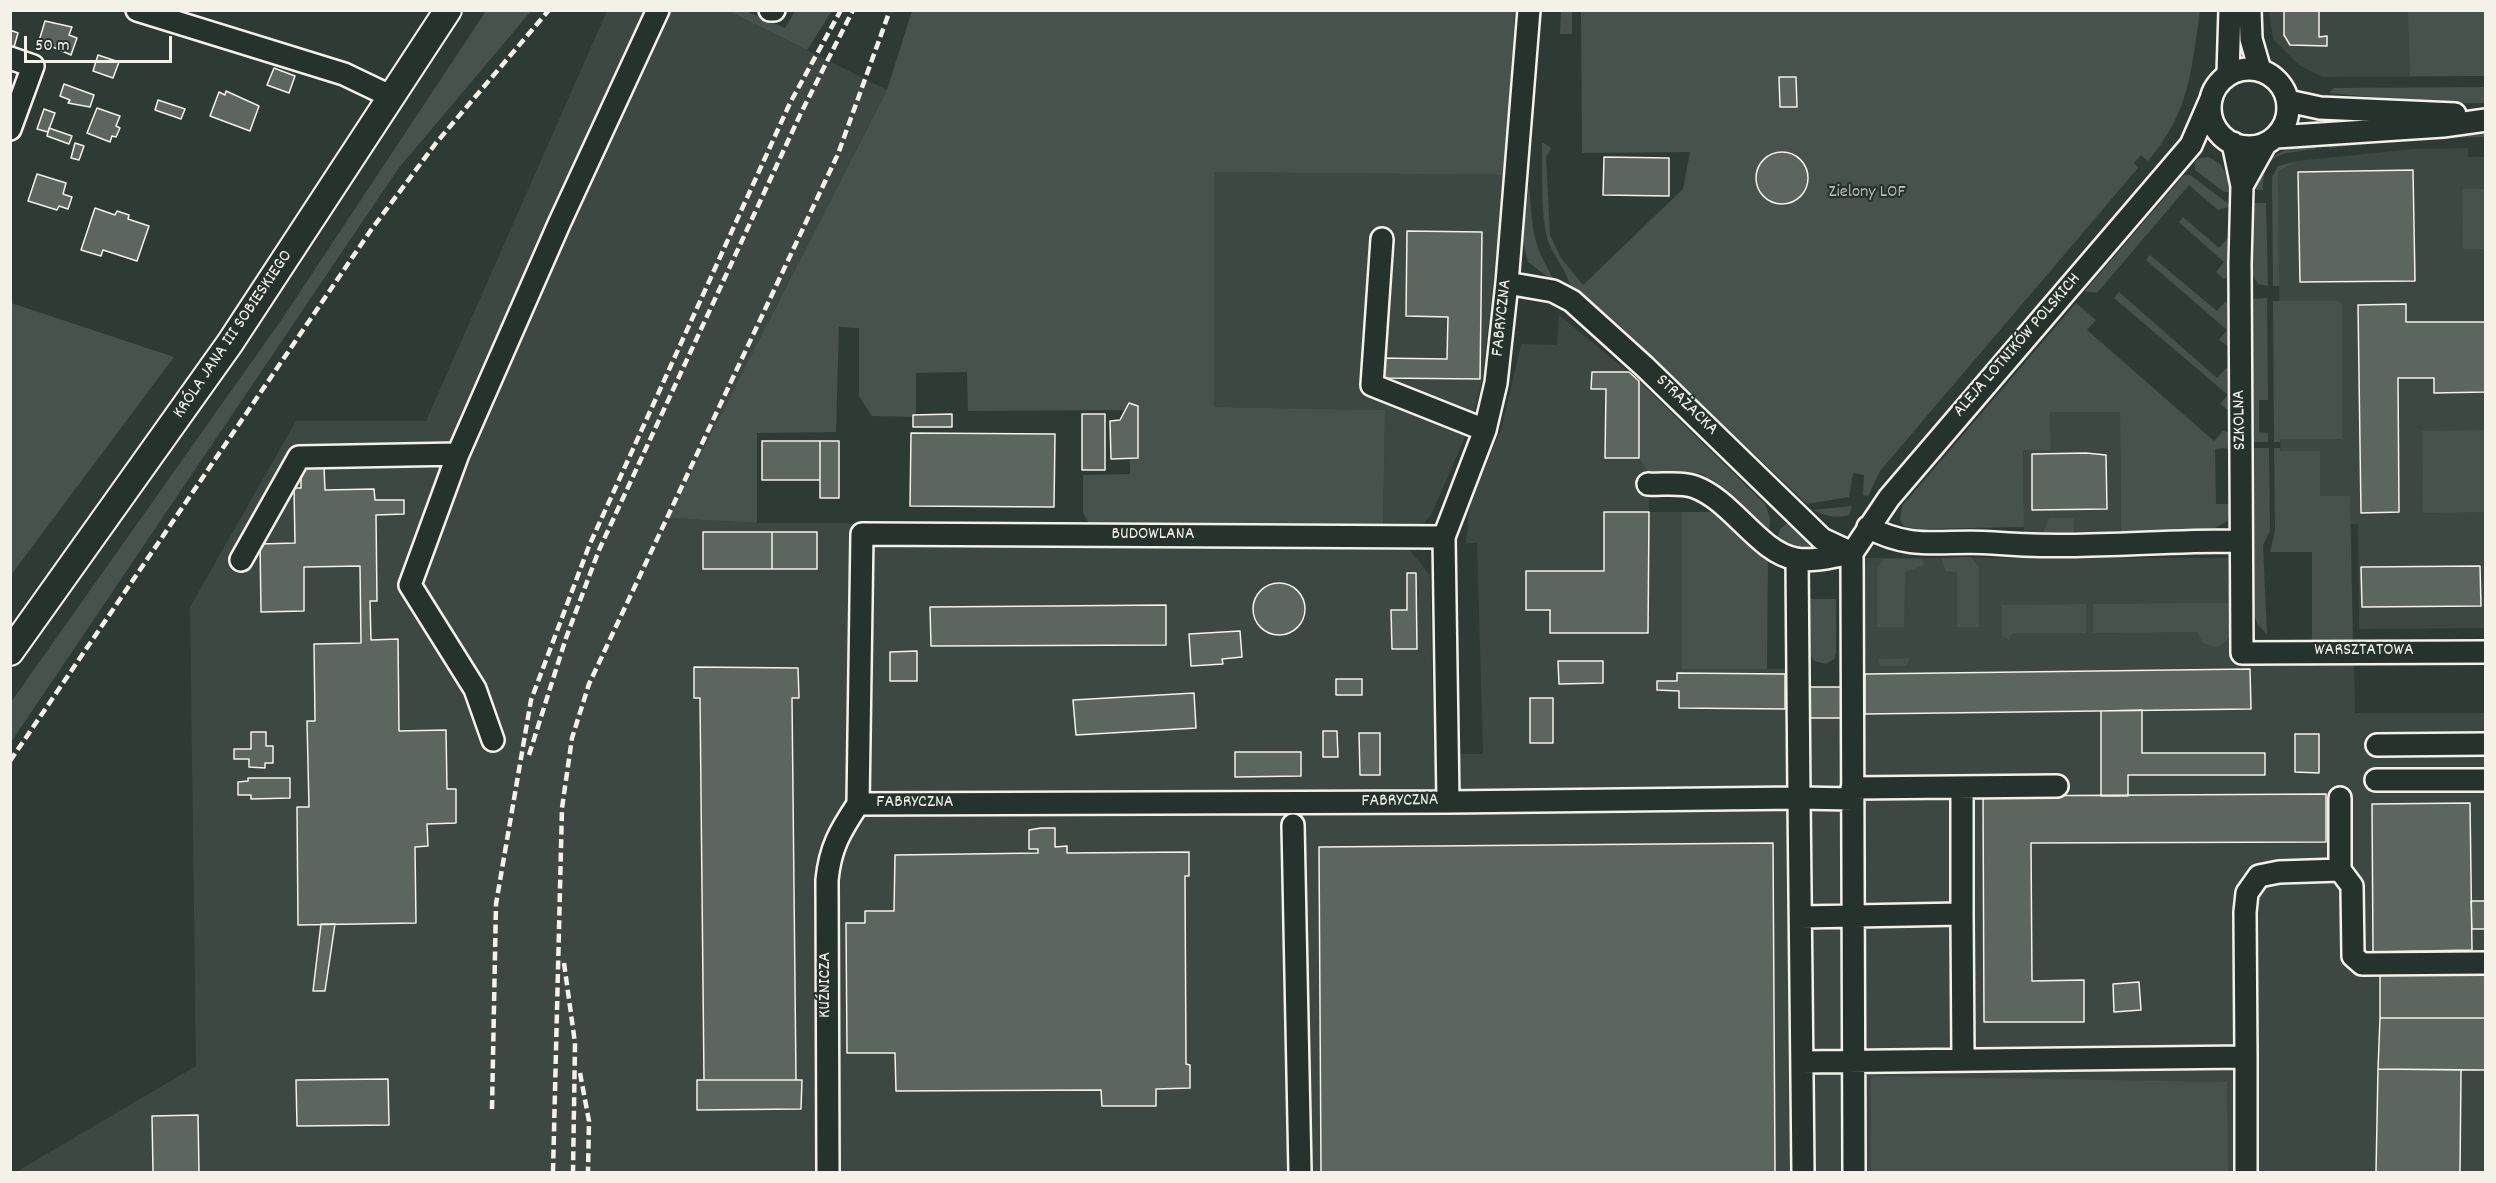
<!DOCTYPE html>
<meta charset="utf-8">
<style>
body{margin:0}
#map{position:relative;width:2496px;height:1183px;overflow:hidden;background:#2e3b34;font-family:Dekko,sans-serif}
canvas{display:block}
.frame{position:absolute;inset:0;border:12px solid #f4f1e8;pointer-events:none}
.scale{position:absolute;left:24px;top:36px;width:148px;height:27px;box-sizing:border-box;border:3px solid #f4f1e8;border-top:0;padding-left:8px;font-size:18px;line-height:21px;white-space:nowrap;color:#f4f1e8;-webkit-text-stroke:4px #26332d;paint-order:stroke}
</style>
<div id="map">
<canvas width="2496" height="1183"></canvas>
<div class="frame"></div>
<div class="scale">50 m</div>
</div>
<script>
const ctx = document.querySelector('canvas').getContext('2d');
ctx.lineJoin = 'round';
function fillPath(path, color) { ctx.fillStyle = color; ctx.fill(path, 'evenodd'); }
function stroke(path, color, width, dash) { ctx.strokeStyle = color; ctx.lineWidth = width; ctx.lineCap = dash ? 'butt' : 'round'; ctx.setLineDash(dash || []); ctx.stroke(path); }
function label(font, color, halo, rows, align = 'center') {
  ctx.font = font + ' Dekko,sans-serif'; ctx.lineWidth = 4.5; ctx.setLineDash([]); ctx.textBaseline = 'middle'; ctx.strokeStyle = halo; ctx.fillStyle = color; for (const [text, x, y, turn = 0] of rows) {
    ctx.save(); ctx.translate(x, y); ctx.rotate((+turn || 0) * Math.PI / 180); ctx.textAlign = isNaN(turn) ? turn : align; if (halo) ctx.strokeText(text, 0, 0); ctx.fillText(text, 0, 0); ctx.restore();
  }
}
fillPath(new Path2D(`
 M 607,11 L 728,11 L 887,90 L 668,518 L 757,523 L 848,523 L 914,543 L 1407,547 L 1430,575 L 1434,754 L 1483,754 L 1477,543 L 1466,543 L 1469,512 L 1472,498 L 1502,427 L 1521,344 L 1557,345 L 1559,315 L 1639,381 L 1639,458 L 1648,472 L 1649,512 L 1682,512 L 1682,669 L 1788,669 L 1789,687 L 1860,686 L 1863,558 L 2232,558 L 2234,664 L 2354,661 L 2355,713 L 2485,713 L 2485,1172 L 16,1172 L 196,1066 L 190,607 L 296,421 L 426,421 Z
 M 2269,11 L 2485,11 L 2485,76 L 2322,77 L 2299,65 L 2273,39 Z
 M 2468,148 L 2468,157 L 2485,157 L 2485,628 L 2359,629 L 2358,524 L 2281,524 L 2278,172 L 2296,161 L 2414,149 Z
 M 1214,172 L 1505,175 L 1482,382 L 1471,423 L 1431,515 L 1421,526 L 1383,526 L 1385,410 L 1214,407 Z
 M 2120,411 L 2121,532 L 2024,533 L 2023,450 L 2051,449 L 2050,412 Z`), '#3c4841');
fillPath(new Path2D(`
 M 486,11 L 531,11 L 398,169 L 11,742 L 11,702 L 282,319 Z
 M 728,11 L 746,11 L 785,28 L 795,11 L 832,11 L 807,50 Z
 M 912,11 L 1515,11 L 1505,175 L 1214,172 L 1214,407 L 1385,410 L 1383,526 L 1090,525 L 1083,513 L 1083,475 L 1130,474 L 1129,410 L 968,411 L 967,372 L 916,373 L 916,417 L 872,416 L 859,396 L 859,328 L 839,327 L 836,432 L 757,433 L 757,523 L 668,518 L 887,90 Z
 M 1561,11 L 1572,11 L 1572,34 L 1560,34 Z
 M 1581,11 L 2200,11 C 2191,71 2190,112 2148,161 L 2141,155 L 2134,163 L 2138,168 L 1880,471 L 1868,496 L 1863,495 L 1864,475 L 1853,473 L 1849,497 L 1807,504 L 1609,317 L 1570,287 C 1567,269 1554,258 1548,241 C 1540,214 1543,171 1542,142 L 1551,148 L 1546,157 L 1550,235 L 1561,258 L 1583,285 L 1683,189 L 1690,152 L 1582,153 Z
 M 2408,11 L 2485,11 L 2485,76 L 2410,76 Z
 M 2485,87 L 2485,103 L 2438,103 L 2329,93 L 2334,88 Z
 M 2485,134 L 2485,137 L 2411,139 L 2329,148 L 2329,145 L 2411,137 Z
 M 2301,146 L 2315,146 L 2316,149 C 2284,154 2263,150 2263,190 L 2255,190 C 2258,162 2276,151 2301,146 Z
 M 2208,157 C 2226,165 2227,174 2230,192 L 2224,192 L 2195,170 L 2195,162 L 2199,158 Z
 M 2296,161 L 2278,172 L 2279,286 L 2273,286 L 2272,177 L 2278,166 Z
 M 2184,175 L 2190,175 L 2230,205 L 2229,207 L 2218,210 L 2189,185 L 2097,293 L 2085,291 Z
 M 1529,184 C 1533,230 1531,242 1556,283 L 1528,262 L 1523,242 Z
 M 2462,189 L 2485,189 L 2485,249 L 2463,249 Z
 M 2254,203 L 2266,203 L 2268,286 L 2258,284 L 2250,271 Z
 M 2183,217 L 2219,248 L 2228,238 L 2231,240 L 2231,276 L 2224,279 L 2216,272 L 2224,262 L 2179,222 Z
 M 2150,255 L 2217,311 L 2225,302 L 2231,303 L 2229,347 L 2219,340 L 2227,330 L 2146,260 Z
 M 2119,292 L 2217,378 L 2226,368 L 2230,369 L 2231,406 L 2228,410 L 2220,404 L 2228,395 L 2114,298 Z
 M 2267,298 L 2268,400 L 2259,400 L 2259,432 L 2268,433 L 2268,442 L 2251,442 L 2250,299 Z
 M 2273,301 L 2338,301 L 2342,304 L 2342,439 L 2280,439 L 2280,442 L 2274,442 Z
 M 11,303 L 174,357 L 11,575 L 10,303 Z
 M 2076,303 L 2096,320 L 2087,330 L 2214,441 L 2223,431 L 2231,433 L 2231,448 L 2215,449 L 2216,504 L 2231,504 L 2228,521 L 2209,531 L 2121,532 L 2120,412 L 2050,412 L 2051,450 L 2023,450 L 2024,527 L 1915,529 L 1904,526 L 1900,520 L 1902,506 Z
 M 1639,381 L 1765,504 L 1770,518 L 1769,535 L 1713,480 L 1699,473 L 1648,472 L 1639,458 Z
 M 2485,430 L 2485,512 L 2423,513 L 2422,431 Z
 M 2251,448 L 2269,448 L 2270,531 L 2263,545 L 2267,634 L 2257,624 L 2253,610 Z
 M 2274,448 L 2280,448 L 2280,451 L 2320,451 L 2320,496 L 2350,496 L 2353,644 L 2312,645 L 2312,552 L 2270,552 L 2275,531 Z
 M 1852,506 L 1849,515 C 1835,519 1826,516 1813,510 Z
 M 1682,512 L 1713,512 L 1768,556 L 1767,669 L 1682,669 Z
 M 2049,518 L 2074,518 L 2074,533 L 2043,533 Z
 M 1790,521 L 1807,537 L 1811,549 L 1806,551 L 1776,543 L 1780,529 Z
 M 1971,557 L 1979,567 L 1979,627 L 1957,627 L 1957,572 L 1946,571 L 1942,561 L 1943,558 Z
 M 1884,559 L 1923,559 L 1924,565 L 1905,572 L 1904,627 L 1877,627 L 1877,568 Z
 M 1809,599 L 1836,599 L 1836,653 L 1834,659 L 1826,664 L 1814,661 L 1810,654 Z
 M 2233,603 C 2232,621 2236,643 2214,647 L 2203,643 L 2197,632 L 2093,633 L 2093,604 Z
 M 2086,604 L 2086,633 L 2013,633 L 2009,640 L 2002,636 L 2002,605 Z
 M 1909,658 L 1907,666 L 1880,666 L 1878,659 Z
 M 1871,1076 L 2227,1082 L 2228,1172 L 1871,1172 Z`), '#48524c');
const building = new Path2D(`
 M 2284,10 L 2319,10 L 2319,37 L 2327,36 L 2327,46 L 2290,45 L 2284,35 Z
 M 45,21 L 72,27 L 69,35 L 77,38 L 71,55 L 39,41 Z
 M 10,30 L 18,33 L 12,54 L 10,53 Z
 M 98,55 L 119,62 L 113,78 L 93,71 Z
 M 274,68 L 295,76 L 289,93 L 267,85 Z
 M 1779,77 L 1796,77 L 1797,107 L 1780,107 Z
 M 64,84 L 94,95 L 90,107 L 68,103 L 70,100 L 60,96 Z
 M 226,91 L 259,106 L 250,131 L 210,116 L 219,92 L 225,95 Z
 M 158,100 L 185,109 L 181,119 L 155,110 Z
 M 97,108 L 120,116 L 116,126 L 120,128 L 116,137 L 112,136 L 110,142 L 87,133 Z
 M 44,109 L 55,113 L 48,132 L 37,129 Z
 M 49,128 L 72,136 L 69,144 L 47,136 Z
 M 75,143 L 84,146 L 79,160 L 71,158 Z
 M1756 178a26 26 0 1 1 52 0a26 26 0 1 1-52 0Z
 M 1604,157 L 1669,158 L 1669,196 L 1603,195 Z
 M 2413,170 L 2415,281 L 2300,282 L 2298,172 Z
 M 37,174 L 66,183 L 63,194 L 72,197 L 68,209 L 59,206 L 57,210 L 28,201 Z
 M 95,208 L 115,215 L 117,211 L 129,215 L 128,219 L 149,226 L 137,261 L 103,250 L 101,256 L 81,250 Z
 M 1407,231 L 1482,232 L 1480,379 L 1381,378 L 1381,358 L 1447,359 L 1448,317 L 1406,316 Z
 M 2406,304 L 2406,322 L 2486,322 L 2486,392 L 2434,393 L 2434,378 L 2398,378 L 2399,512 L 2361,513 L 2358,305 Z
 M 1592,372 L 1629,372 L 1639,381 L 1639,458 L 1605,458 L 1606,389 L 1591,389 Z
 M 1129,403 L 1138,406 L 1138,458 L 1111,459 L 1110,421 L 1120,420 Z
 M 952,414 L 952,427 L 913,427 L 913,415 Z
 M 1082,414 L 1105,414 L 1105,470 L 1082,470 Z
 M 911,433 L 1055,434 L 1054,507 L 910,506 Z
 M 762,441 L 820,441 L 820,480 L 762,480 Z
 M 820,441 L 839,441 L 839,498 L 820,498 Z
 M 2086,453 L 2106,455 L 2107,509 L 2032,510 L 2032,454 Z
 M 301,468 L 324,468 L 325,490 L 374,489 L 375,500 L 404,500 L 404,514 L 376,515 L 377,601 L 370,601 L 371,640 L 398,639 L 399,731 L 446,730 L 447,789 L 456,789 L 456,823 L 427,824 L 428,846 L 415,847 L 416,923 L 298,925 L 297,807 L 309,807 L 307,721 L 315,721 L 314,644 L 361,643 L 360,566 L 304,567 L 304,611 L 261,612 L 260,544 L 295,543 L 294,488 L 301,488 Z
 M 1604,512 L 1649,512 L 1648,633 L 1550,633 L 1550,610 L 1526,610 L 1526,571 L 1604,571 Z
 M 703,532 L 772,532 L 772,569 L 703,569 Z
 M 772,532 L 817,532 L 817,569 L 772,569 Z
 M 2480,566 L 2481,606 L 2362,607 L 2361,567 Z
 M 1407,573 L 1416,573 L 1417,649 L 1392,649 L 1391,610 L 1407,610 Z
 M1253 609a26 26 0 1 1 52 0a26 26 0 1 1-52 0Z
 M 1166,605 L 1166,645 L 931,646 L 930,607 Z
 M 1240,631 L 1242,657 L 1222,659 L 1223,664 L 1191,666 L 1189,634 Z
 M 917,651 L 917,681 L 890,681 L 890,652 Z
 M 1558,661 L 1603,661 L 1603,683 L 1559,684 Z
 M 694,667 L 798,668 L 799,698 L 792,698 L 796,1080 L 704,1080 L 700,698 L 694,698 Z
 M 2250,669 L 2251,709 L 1865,714 L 1865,674 Z
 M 1677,673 L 1785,674 L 1785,709 L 1679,708 L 1679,691 L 1657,690 L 1657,681 L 1677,681 Z
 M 1336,679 L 1362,679 L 1362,695 L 1336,695 Z
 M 1809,687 L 1842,687 L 1842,718 L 1808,718 Z
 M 1194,693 L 1196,728 L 1076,735 L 1073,700 Z
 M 1530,698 L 1553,698 L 1553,743 L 1530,743 Z
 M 2142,710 L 2142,753 L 2265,753 L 2265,775 L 2128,775 L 2128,796 L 2101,796 L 2101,711 Z
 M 1323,731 L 1337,731 L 1338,757 L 1323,757 Z
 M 251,732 L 266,732 L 266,746 L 273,746 L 273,763 L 265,763 L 265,768 L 249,767 L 249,759 L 234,759 L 234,749 L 251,749 Z
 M 1359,733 L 1380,733 L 1380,775 L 1360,775 Z
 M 2295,734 L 2319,734 L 2319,773 L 2295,772 Z
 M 1235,752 L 1301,752 L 1301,776 L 1235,777 Z
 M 248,778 L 290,778 L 290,798 L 251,799 L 251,795 L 238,795 L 238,782 L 248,781 Z
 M 2326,794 L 2326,842 L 2031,843 L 2032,981 L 2084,980 L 2084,1022 L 1984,1022 L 1983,796 Z
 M 2470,803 L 2472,950 L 2373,952 L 2372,804 Z
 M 1041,828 L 1055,828 L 1055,847 L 1067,846 L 1067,853 L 1189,852 L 1189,876 L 1185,876 L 1186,1064 L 1190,1065 L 1190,1088 L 1156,1089 L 1156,1106 L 1102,1106 L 1101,1090 L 896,1091 L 895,1053 L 847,1053 L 846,923 L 865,923 L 865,911 L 894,911 L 895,855 L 1038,853 L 1038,849 L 1029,849 L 1029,830 Z
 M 1773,843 L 1775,1172 L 1321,1172 L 1319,847 Z
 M 2471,901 L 2486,901 L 2486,929 L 2472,929 Z
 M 321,924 L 335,924 L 325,991 L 313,991 Z
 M 2380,967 L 2486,967 L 2486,1018 L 2380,1018 Z
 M 2139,982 L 2141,1010 L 2114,1012 L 2113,984 Z
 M 2380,1018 L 2486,1018 L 2486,1070 L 2378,1069 Z
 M 2378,1069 L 2461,1070 L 2460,1172 L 2376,1172 Z
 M 388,1079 L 389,1125 L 297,1126 L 296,1080 Z
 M 697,1080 L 802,1080 L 801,1109 L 697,1110 Z
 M 198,1115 L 199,1172 L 153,1172 L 152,1116 Z`);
fillPath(building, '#5c655e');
stroke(building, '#f4f1e8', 1.5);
const minor = new Path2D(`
 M 137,10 L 344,74 L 392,97
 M 770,10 L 774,10
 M 2250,10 L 2251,39 L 2260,70
 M 10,58 L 33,66 L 10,129
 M2210 108a39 39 0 1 1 78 0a39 39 0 1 1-78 0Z
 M 2228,74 L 2230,10
 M 2288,101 L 2320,108 L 2455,114
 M 2276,137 L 2443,126 L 2486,120
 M 2233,143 L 2242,186 L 2240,263 L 2242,653 L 2486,652
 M 2242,186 L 2266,143
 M 1382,239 L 1372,385 L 1485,430
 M 1507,283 L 1553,291 L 1572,301 L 1645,367 L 1822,539 L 1852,553
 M 458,454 L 410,585 L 475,689 L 493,740
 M 1648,484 C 1662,485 1682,482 1695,487 C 1733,501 1758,552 1796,559 C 1815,562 1834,556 1852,553
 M 1868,527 C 1913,552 1945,539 1993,543 C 2075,550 2159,540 2241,541
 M 1444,537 L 862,534 L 858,804 L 1448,802 L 1444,537 L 1485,430 L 1496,383 L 1507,283 L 1529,10
 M 1797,559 L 1799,798 L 1853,799
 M 241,560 L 299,457 L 458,454 L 559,224 L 658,10
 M 2377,745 L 2486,744
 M 2376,780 L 2486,780
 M 1852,788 L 2057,786
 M 1448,802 L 1799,798 L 1803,1172
 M 1293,825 L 1300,1172
 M 2340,870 L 2352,886 L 2353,956 L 2362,964 L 2485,963
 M 1962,914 L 1963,1060
 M 1801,917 L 1962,914 L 1962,787
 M 2246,1057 L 2245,912 L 2247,893 L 2259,876 L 2279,872 L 2340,870 L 2340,798
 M 1802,1062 L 2246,1057 L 2246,1172
 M 828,1172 L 827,880 C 830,848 840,831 858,804
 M 1854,1172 L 1852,553 L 1889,498 L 2191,145 L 2211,99`);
const major = new Path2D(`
 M 10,652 L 230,343 L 448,10`);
stroke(minor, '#f4f1e8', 26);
stroke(major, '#f4f1e8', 30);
stroke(minor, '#26332d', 21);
stroke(major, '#26332d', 26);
stroke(new Path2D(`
 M 529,755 L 566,638 L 599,550 L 800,115 L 853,10
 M 10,761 L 371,230 L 436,143 L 549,10
 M 564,963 L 575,1043 L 573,1172
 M 580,1073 L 589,1121 L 588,1172
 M 492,1109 L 496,904 L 531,700 L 589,546 L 790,103 L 841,10
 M 553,1172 L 562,808 L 572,738 L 589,684 L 838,154 L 890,10`), '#f4f1e8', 4.5, [9, 4.5]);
label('18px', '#b8b9b1', '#26332d', [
 ["Zielony LOF",1867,194]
]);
label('18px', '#f4f1e8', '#26332d', [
 ["FABRYCZNA",1503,318,-84],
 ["KRÓLA JANA III SOBIESKIEGO",234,335,-56],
 ["ALEJA LOTNIKÓW POLSKICH",2018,346,-49],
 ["STRAŻACKA",1686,406,44],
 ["SZKOLNA",2241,420,-91],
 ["BUDOWLANA",1153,536],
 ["WARSZTATOWA",2364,652],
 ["FABRYCZNA",1400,802,-1],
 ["FABRYCZNA",915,804],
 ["KUŹNICZA",827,985,-90]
]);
</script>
